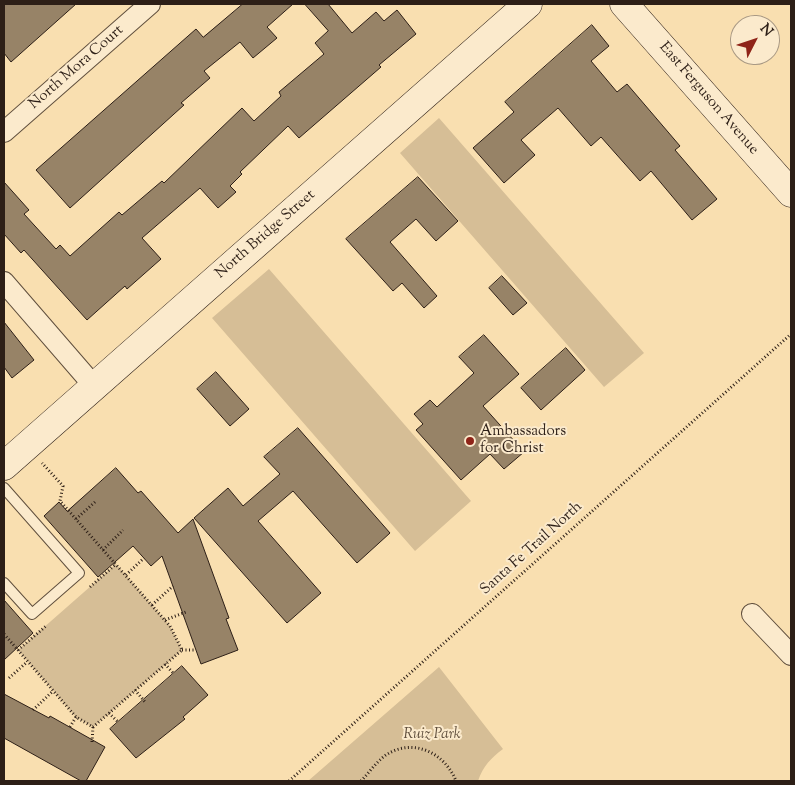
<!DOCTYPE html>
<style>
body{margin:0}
#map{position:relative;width:795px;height:785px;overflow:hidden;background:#f9dfb0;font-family:"Sorts Mill Goudy",serif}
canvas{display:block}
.frame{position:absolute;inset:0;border:5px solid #2d1f17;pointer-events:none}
.north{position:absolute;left:730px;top:15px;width:50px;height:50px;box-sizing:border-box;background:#fbeacc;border:1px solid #a99984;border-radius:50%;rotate:49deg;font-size:14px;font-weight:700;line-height:20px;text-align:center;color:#2d1f17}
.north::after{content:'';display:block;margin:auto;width:18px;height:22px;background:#8f2418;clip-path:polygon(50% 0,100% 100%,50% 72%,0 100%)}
</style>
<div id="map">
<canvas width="795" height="785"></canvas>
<div class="frame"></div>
<div class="north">N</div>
</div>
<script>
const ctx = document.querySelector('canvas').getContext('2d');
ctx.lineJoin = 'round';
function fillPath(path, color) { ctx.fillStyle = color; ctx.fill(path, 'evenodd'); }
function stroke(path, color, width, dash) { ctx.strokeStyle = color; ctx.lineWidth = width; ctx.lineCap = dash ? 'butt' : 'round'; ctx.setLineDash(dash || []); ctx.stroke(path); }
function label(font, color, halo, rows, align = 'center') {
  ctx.font = font + ' "Sorts Mill Goudy",serif'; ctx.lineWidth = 4; ctx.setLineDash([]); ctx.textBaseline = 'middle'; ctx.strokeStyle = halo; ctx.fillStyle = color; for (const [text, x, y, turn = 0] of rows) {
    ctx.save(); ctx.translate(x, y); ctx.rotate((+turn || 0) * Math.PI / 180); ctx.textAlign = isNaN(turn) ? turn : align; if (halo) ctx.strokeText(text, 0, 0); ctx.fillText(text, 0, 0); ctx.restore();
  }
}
fillPath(new Path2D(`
 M 439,118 L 644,353 L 604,387 L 400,153 Z
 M 269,269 L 471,501 L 415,551 L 212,318 Z
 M 116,564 L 170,626 L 182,650 L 93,727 L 76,717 L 18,650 Z
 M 439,667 L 503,749 C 491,758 483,766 478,781 L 308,781 Z`), '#d6be96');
const building = new Path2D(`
 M 4,4 L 76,4 L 11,62 L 4,53 Z
 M 243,4 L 293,4 L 267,27 L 277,38 L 253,58 L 240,42 L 204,71 L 210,78 L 181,103 L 184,105 L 70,208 L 36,170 L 196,29 L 203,37 Z
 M 305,4 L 328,4 L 352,33 L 376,12 L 384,21 L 397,10 L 416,34 L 379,65 L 381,67 L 299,138 L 288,126 L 240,172 L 242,174 L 230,186 L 236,192 L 218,208 L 200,188 L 142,238 L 161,259 L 127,289 L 125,286 L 87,320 L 24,250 L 21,253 L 4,234 L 4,182 L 29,210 L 24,214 L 56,249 L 60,245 L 70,256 L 119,212 L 122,215 L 162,181 L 164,183 L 242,108 L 254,121 L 281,96 L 279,92 L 324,54 L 315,43 L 328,31 Z
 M 592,25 L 609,46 L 591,61 L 617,92 L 627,84 L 680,146 L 675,150 L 717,199 L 692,220 L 651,171 L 640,181 L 601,137 L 591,146 L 558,108 L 521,140 L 535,155 L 504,183 L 473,148 L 514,112 L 505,102 Z
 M 418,177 L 458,221 L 436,241 L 416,219 L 390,242 L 437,296 L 424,308 L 402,283 L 393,291 L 346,239 Z
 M 502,276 L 527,303 L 513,315 L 489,288 Z
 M 4,322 L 34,360 L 12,378 L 4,367 Z
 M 484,335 L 519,374 L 483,406 L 524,452 L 504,469 L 490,454 L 461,480 L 416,430 L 423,424 L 414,414 L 430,400 L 437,407 L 474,373 L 459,357 Z
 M 566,348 L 585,370 L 541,410 L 521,388 Z
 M 216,372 L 249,409 L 230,426 L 197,389 Z
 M 298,428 L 390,533 L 357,563 L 293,491 L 258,521 L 321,593 L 287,623 L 194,518 L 228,488 L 243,506 L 280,474 L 264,457 Z
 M 116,468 L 138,493 L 141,491 L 178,533 L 193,519 L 229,618 L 226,619 L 238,650 L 201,664 L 162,556 L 151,566 L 133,546 L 98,577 L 44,516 L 59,502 L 67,511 Z
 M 4,600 L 33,633 L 4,660 Z
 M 182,666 L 208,695 L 183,717 L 185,719 L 136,758 L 110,729 Z
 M 4,694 L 49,718 L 50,716 L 105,747 L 86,781 L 81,781 L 4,738 Z`);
fillPath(building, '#978367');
stroke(building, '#2d1f17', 1);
const lane = new Path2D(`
 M 4,488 L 79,573 L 32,614 L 4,583`);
const street = new Path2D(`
 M 4,132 L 150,4
 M 4,282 L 94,386
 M 752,614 L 791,655`);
const secondary = new Path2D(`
 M 624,4 L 791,193
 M 4,466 L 528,4`);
stroke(lane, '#604f3d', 12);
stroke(street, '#604f3d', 22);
stroke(secondary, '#2d1f17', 29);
stroke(new Path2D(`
 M 76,519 L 95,502
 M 103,550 L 123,530
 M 126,575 L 144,558
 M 90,587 L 116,564
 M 152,605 L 173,586
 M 165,620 L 186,612
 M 4,634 L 76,717 L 93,727 L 182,650 L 170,626 L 60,501 L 63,486 L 42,463
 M 18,650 L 46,626
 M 182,650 L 196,650
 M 165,664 L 173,673
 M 9,678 L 27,662
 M 135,690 L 145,702
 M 33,710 L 53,691
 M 109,713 L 118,722
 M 70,727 L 76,717
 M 92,742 L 93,727
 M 289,781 L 791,334
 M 361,781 C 369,773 376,762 386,755 C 413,737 445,753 456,781`), '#2d1f17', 3, [1, 2.5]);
stroke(lane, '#fbeacc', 10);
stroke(street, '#fbeacc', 20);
stroke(secondary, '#fbeacc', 28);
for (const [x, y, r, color] of [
 [470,441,5,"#8f2418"]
]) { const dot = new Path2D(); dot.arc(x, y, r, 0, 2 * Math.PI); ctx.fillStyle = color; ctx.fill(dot); stroke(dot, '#fbeacc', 2); }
label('15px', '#2d1f17', '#fbeacc', [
 ["North Mora Court",77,68,-41],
 ["East Ferguson Avenue",708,99,49],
 ["North Bridge Street",266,235,-41],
 ["Santa Fe Trail North",532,549,-42]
]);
label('15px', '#2d1f17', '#fbeacc', [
 ["Ambassadors",480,432],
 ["for Christ",480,449]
], 'left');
label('italic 15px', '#604f3d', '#fbeacc', [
 ["Ruiz Park",432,735]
]);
</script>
